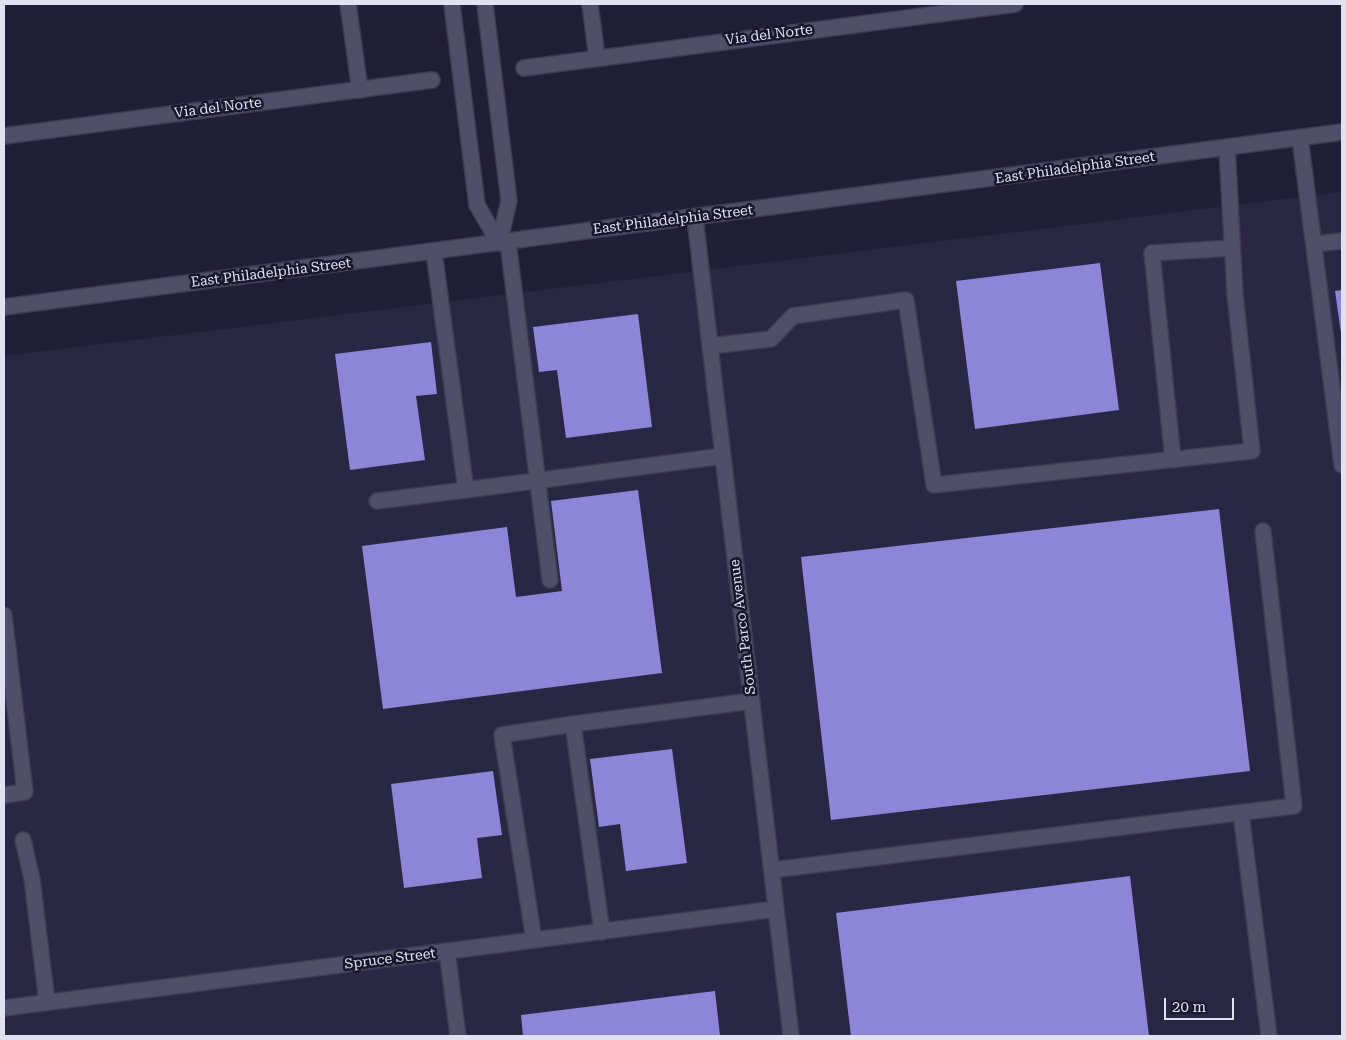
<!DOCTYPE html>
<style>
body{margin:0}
#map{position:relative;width:1346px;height:1040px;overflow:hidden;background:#211f37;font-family:"Roboto Serif",serif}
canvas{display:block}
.frame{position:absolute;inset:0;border:5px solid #e1e1f2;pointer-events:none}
.scale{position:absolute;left:1164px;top:998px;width:70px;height:22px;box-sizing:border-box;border:2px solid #e1e1f2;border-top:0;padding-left:6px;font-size:15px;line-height:18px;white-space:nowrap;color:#e1e1f2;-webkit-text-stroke:4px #18162c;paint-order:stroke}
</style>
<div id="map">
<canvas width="1346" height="1040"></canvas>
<div class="frame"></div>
<div class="scale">20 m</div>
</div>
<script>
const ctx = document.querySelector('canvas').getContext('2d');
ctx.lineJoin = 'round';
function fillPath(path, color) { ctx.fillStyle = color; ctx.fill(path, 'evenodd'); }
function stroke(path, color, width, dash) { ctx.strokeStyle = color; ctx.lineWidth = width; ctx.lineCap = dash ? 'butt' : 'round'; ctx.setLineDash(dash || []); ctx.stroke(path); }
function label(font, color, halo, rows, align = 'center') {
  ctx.font = font + ' "Roboto Serif",serif'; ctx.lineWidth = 5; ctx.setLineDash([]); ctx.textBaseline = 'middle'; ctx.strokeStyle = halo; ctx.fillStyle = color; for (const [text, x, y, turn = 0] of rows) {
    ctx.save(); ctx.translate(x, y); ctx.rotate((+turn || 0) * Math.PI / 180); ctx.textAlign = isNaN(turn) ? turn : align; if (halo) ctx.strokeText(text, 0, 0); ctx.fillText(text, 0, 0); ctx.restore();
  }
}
fillPath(new Path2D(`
 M 1342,192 L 1342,1036 L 4,1036 L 4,356 Z`), '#2a2745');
fillPath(new Path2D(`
 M 1100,263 L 1119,410 L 975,429 L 956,281 Z
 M 1342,290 L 1342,333 L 1341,333 L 1335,291 Z
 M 638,314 L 652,427 L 566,438 L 557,370 L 539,372 L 533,327 Z
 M 431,342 L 437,394 L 416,396 L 425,460 L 350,470 L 335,354 Z
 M 638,490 L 662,673 L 383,709 L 362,546 L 507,527 L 516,597 L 562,591 L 551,501 Z
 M 1219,509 L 1250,771 L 831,820 L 801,557 Z
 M 672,749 L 687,863 L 626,871 L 620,824 L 599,827 L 590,759 Z
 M 493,771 L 502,835 L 477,838 L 482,878 L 404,888 L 391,784 Z
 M 1130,876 L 1149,1036 L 851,1036 L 836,913 Z
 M 715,991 L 720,1036 L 523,1036 L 521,1015 Z`), '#8c85d8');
const minor = new Path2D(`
 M 348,4 L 360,90
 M 452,4 L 477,205 L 499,243
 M 485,4 L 509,201 L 499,243
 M 590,4 L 597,58
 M 524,68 L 1015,4
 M 4,136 L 432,80
 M 1300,138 L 1342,465
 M 695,218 L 791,1036
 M 508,242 L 550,580
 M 1314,244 L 1342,241
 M 434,252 L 466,490 L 723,456
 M 4,307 L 1342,132
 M 710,346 L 771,339 L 793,316 L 906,300 L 934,485 L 1252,451 L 1235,294 L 1227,148
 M 1173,460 L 1152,253 L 1232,248
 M 377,501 L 466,490
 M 4,615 L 25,792 L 4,795
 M 1241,813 L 1269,1036
 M 23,840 L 32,879 L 47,1002
 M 772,870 L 1294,806 L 1263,531
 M 602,932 L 573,724 L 752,701
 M 534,940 L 502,735 L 573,724
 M 447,951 L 458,1036
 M 4,1008 L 776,909`);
stroke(minor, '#3e3c51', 18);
stroke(minor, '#504f6a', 15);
label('14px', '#e1e1f2', '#18162c', [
 ["Via del Norte",769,35,-7],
 ["Via del Norte",218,108,-7],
 ["East Philadelphia Street",1075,168,-8],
 ["East Philadelphia Street",673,220,-7],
 ["East Philadelphia Street",271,273,-7],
 ["South Parco Avenue",743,627,-97],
 ["Spruce Street",390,959,-7]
]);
</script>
